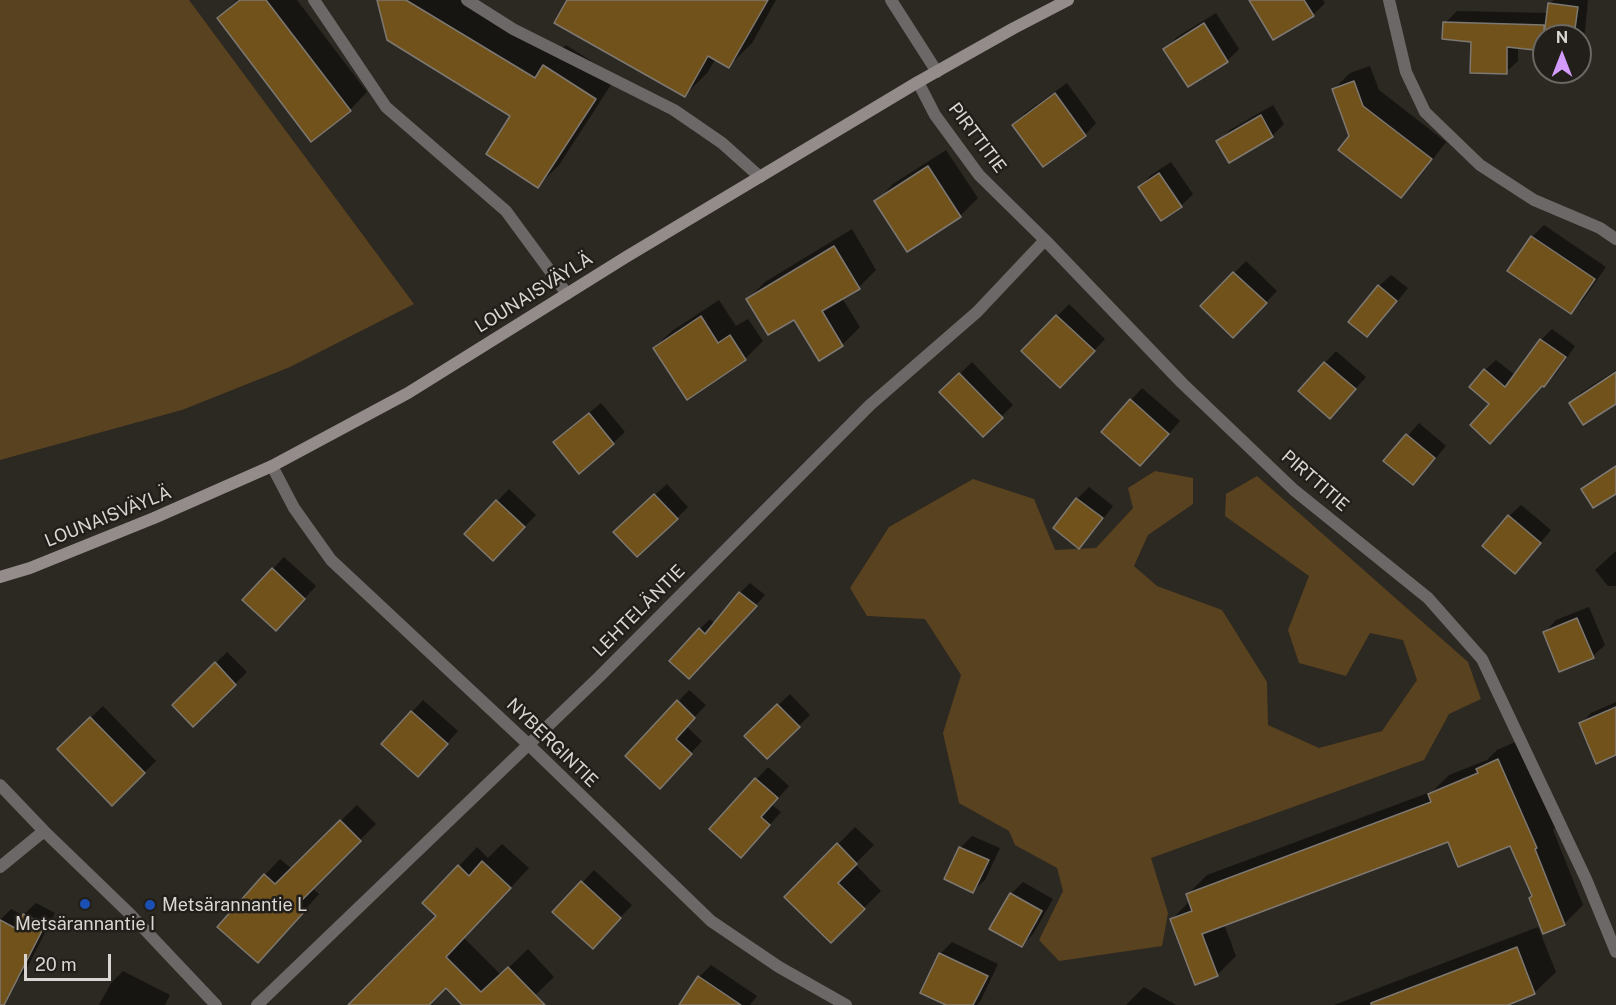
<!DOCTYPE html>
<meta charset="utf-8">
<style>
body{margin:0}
#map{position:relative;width:1616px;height:1005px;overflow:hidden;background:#2c2822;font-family:"Public Sans",sans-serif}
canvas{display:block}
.north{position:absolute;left:1532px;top:24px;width:60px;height:60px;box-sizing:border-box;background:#221e19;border:2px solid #6b6763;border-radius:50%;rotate:0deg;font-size:16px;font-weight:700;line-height:24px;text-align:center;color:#d8d5d2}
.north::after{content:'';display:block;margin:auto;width:21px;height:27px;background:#d39cfc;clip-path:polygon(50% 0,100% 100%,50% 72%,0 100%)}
.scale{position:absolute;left:24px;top:954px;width:87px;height:27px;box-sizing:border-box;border:3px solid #d8d5d2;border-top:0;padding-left:8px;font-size:18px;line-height:21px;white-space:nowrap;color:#d8d5d2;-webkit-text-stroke:4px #221e19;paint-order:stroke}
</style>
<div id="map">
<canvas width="1616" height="1005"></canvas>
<div class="north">N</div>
<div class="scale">20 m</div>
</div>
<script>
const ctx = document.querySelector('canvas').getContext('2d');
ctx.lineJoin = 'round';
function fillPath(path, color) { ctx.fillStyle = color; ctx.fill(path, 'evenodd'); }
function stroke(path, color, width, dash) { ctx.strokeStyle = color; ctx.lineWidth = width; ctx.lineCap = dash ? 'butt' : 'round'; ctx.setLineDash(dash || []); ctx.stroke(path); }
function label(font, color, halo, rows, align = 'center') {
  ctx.font = font + ' "Public Sans",sans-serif'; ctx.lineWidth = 5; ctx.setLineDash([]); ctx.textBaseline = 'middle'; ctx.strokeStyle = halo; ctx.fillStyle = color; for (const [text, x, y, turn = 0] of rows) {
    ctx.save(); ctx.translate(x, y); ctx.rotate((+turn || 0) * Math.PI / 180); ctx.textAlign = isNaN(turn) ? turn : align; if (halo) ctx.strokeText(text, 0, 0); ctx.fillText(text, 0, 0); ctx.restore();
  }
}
fillPath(new Path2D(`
 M 0,0 L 189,0 L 414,304 L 290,367 L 182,410 L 0,460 Z
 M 1155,471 L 1193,478 L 1193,504 L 1148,535 L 1134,566 L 1157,586 L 1222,610 L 1267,682 L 1268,725 L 1319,748 L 1382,731 L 1417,680 L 1403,640 L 1370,633 L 1346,676 L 1299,663 L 1288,630 L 1309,576 L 1225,516 L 1226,494 L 1257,476 L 1468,662 L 1481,699 L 1449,714 L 1424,760 L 1151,858 L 1168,913 L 1162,946 L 1059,961 L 1039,940 L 1063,891 L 1057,868 L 1015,845 L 1009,831 L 959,803 L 943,733 L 961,675 L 925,619 L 867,616 L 850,588 L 889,527 L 973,479 L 1034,499 L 1055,550 L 1096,548 L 1133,508 L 1128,488 Z`), '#59421f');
fillPath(new Path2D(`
 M 237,0 L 297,0 L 367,92 L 350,110 L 219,18 Z
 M 379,0 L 461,0 L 554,56 L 566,45 L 616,77 L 559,165 L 538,186 L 512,116 Z
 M 569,0 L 776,0 L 752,43 L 729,66 L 716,58 L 707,73 L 685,95 Z
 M 1254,0 L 1323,0 L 1325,3 L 1313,15 Z
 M 1554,0 L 1588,0 L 1584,41 L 1580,44 L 1580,36 L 1544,36 L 1544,49 L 1518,46 L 1518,61 L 1506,72 L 1473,41 L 1445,23 L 1457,11 L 1548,13 L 1550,4 Z
 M 1216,13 L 1239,49 L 1227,61 L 1188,85 L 1165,49 L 1177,37 Z
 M 1370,66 L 1379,90 L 1446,142 L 1417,180 L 1401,196 L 1350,137 L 1334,89 L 1350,73 Z
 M 1067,83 L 1096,123 L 1085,135 L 1014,125 L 1025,113 Z
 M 1273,105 L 1284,124 L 1272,136 L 1229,161 L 1218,141 L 1230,130 Z
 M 946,150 L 978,198 L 960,216 L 876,202 L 893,184 Z
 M 1171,162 L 1193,194 L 1181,206 L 1140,187 L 1151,175 Z
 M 1544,225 L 1606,267 L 1583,300 L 1571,312 L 1532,237 Z
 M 852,229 L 876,270 L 859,287 L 842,298 L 860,327 L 842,345 L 794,318 L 748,299 L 765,282 Z
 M 1246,261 L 1277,291 L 1233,336 L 1202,306 Z
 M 1391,275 L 1408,288 L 1379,324 L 1367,335 L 1379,286 Z
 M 719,300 L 736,326 L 748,319 L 763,341 L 745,359 L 688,398 L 654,348 L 672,331 Z
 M 1069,304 L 1105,339 L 1072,374 L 1024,351 Z
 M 1552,329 L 1575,346 L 1555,375 L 1544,385 L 1492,404 L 1485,370 L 1496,360 L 1515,375 L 1541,340 Z
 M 1336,351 L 1366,377 L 1341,405 L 1325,363 Z
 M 972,362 L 1013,405 L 983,435 L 941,392 Z
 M 1616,370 L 1616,402 L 1571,403 L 1582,392 Z
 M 1142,388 L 1180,421 L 1152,453 L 1131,400 Z
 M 601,403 L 625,432 L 613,443 L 567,431 Z
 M 1419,423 L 1446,446 L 1424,472 L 1413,483 L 1386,461 Z
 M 667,484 L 688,507 L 677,518 L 627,520 Z
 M 1089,487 L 1113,506 L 1091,535 L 1079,547 L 1077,499 Z
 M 509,489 L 536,515 L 493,559 L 466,534 Z
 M 1521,505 L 1551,530 L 1526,560 L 1509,516 Z
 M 1616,551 L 1616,586 L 1608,586 L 1595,570 Z
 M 284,557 L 316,586 L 287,617 L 244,600 Z
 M 750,583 L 765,595 L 699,667 L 700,629 L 710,619 L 715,624 L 740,593 Z
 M 1589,607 L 1605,645 L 1593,656 L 1545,632 L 1556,620 Z
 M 227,652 L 247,672 L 193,725 L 174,705 Z
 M 689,690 L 706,705 L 686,726 L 702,741 L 671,775 L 678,702 Z
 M 790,694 L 810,715 L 767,757 L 746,736 Z
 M 423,700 L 458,731 L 430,763 L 412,712 Z
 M 1616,702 L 1616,754 L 1580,724 L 1591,713 Z
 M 103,706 L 156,761 L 112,804 L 59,749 Z
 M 1517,741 L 1555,828 L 1553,830 L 1583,905 L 1564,924 L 1533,896 L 1510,844 L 1449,840 L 1224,924 L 1236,956 L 1217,975 L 1172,919 L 1190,901 L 1188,894 L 1207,875 L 1433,791 L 1449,775 L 1487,760 L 1497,750 Z
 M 768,767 L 789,786 L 772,805 L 781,812 L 753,844 L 711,829 Z
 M 357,805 L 376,824 L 312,888 L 319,894 L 273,946 L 265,875 L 280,859 L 292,869 Z
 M 855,827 L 874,845 L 855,864 L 881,891 L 831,941 L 786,897 Z
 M 972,836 L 1000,848 L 985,880 L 973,891 L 946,878 L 961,847 Z
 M 502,844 L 529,868 L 464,938 L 501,975 L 528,949 L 554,977 L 528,1002 L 531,1005 L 464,1005 L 446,986 L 427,1005 L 350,1005 L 438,916 L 459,866 L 477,847 L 488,858 Z
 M 594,870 L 632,905 L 604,935 L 555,912 Z
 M 1023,882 L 1053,899 L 1033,934 L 1022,945 L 1011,894 Z
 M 36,903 L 55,913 L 25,972 L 14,983 L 0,977 L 0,920 L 11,909 L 23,915 Z
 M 1538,927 L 1556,972 L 1534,993 L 1504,1005 L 1334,1005 Z
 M 952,942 L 998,964 L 980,1002 L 977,1005 L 950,1005 L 940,954 Z
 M 711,965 L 757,996 L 750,1005 L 680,1005 L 699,977 Z
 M 123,971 L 170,995 L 165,1005 L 99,1005 L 111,983 Z
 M 1144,987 L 1176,1005 L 1126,1005 Z`), '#0007');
const building = new Path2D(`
 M 240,0 L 266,0 L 351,111 L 311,142 L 217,18 Z
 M 377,0 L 406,0 L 535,78 L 543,65 L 596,99 L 538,188 L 486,154 L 510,116 L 387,40 Z
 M 567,0 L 768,0 L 729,68 L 708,56 L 685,97 L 554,23 Z
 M 1249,0 L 1304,0 L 1314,16 L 1273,40 Z
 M 1548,3 L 1578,7 L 1574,36 L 1544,36 Z
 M 1443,22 L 1544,25 L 1544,51 L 1507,47 L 1507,74 L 1470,73 L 1471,42 L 1442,39 Z
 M 1204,23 L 1228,62 L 1188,87 L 1163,49 Z
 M 1354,81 L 1363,106 L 1432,159 L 1401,198 L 1338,150 L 1349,136 L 1332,89 Z
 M 1055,93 L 1086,136 L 1043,167 L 1012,125 Z
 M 1261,115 L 1273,137 L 1229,163 L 1216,141 Z
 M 928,166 L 961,217 L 907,252 L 874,201 Z
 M 1159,173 L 1182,207 L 1161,221 L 1138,187 Z
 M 1531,236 L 1595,279 L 1571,314 L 1507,271 Z
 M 834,246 L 860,289 L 822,311 L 843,346 L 819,361 L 794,320 L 768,335 L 746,299 Z
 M 1233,272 L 1267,303 L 1233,338 L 1200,306 Z
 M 1378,285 L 1397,301 L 1367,337 L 1348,322 Z
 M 1056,315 L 1095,351 L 1060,388 L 1021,351 Z
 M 701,316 L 718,343 L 730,335 L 746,360 L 687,400 L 653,348 Z
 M 1540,339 L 1566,357 L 1544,387 L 1542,386 L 1490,444 L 1470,425 L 1489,404 L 1469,387 L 1484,369 L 1505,387 Z
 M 1324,362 L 1356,389 L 1330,419 L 1298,391 Z
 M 1616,372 L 1616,404 L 1583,425 L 1569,403 Z
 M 959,373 L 1003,418 L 983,437 L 939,392 Z
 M 1130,399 L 1169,434 L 1140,466 L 1101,432 Z
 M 589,413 L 614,444 L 579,474 L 553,442 Z
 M 1406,434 L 1435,458 L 1413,485 L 1383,461 Z
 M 1616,466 L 1616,494 L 1593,508 L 1581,489 Z
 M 654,494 L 678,519 L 637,557 L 613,532 Z
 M 1076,498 L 1103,518 L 1079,549 L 1053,528 Z
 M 496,500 L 525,527 L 493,561 L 464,534 Z
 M 1508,515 L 1541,543 L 1515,574 L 1482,546 Z
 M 272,568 L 305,599 L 276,631 L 242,600 Z
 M 739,592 L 757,606 L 689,679 L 669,661 L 699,628 L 705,634 Z
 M 1577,618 L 1594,658 L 1559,672 L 1543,632 Z
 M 215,662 L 236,685 L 193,727 L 172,705 Z
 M 677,700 L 695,718 L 676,739 L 692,754 L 660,789 L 625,756 Z
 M 777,704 L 800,727 L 767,759 L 744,736 Z
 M 1616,707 L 1616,755 L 1596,764 L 1579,723 Z
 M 411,711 L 448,744 L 418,777 L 381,744 Z
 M 90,717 L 145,773 L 112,806 L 57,749 Z
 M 1498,759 L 1537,848 L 1535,849 L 1565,925 L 1543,934 L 1529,898 L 1532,896 L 1510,846 L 1458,867 L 1448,842 L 1202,934 L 1218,976 L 1195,985 L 1170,919 L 1192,911 L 1186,894 L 1431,802 L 1428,794 L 1478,773 L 1476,769 Z
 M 755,778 L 778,798 L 761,817 L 770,825 L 741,858 L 709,829 Z
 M 340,820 L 361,841 L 298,904 L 305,911 L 258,963 L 217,927 L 264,874 L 275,884 Z
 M 837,843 L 857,864 L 838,883 L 865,909 L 831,943 L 784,897 Z
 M 959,847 L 989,860 L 973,893 L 944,879 Z
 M 482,861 L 511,888 L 446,957 L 481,992 L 508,967 L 545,1005 L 462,1005 L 446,988 L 429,1005 L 348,1005 L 436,916 L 422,903 L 458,865 L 469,876 Z
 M 581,881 L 621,918 L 593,949 L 552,912 Z
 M 1010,893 L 1042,911 L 1022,947 L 989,929 Z
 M 23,914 L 45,925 L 4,1005 L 0,1005 L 0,920 L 15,928 Z
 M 1517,947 L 1535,994 L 1508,1005 L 1371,1005 L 1371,1003 Z
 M 939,953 L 988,976 L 973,1005 L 946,1005 L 920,993 Z
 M 698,976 L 741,1005 L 679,1005 Z`);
fillPath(building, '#71521b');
stroke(building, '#7d7871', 1.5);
stroke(new Path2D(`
 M 314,0 L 386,107 L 506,211 L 567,294
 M 467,0 L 513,29 L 674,110 L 722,143 L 760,177
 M 891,0 L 937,72`), '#6c6867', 12);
stroke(new Path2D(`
 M 1389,0 L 1406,72 L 1425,112 L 1480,165 L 1534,200 L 1600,228 L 1616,239
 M 918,82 L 935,115 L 979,175 L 1045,240 L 1182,383 L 1294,490 L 1428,598 L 1482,659 L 1586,879 L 1616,952
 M 272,466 L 294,508 L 331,560 L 529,745 L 711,921 L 779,967 L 846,1005
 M 0,785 L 44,831 L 130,914 L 216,1005
 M 0,867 L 44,831
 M 257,1005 L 599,677 L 870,405 L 977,312 L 1045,240`), '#6c6867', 12);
stroke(new Path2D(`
 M 0,577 L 30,568 L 154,518 L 272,466 L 408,393 L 626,257 L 918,82 L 1014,28 L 1068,0`), '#938c8b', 12);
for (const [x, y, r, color] of [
 [85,904,6,"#1a4fb4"],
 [150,905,6,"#1a4fb4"]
]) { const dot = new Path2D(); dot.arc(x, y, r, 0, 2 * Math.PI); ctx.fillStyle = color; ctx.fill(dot); stroke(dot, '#221e19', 2); }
label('18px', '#d8d5d2', '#221e19', [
 ["PIRTTITIE",977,138,53],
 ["LOUNAISVÄYLÄ",534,293,-32],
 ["PIRTTITIE",1315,481,41],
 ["LOUNAISVÄYLÄ",108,517,-22],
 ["LEHTELÄNTIE",639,611,-45],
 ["NYBERGINTIE",552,743,44]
]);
label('18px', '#d8d5d2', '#221e19', [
 ["Metsärannantie L",162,905],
 ["Metsärannantie I",85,924,"center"]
], 'left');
</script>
